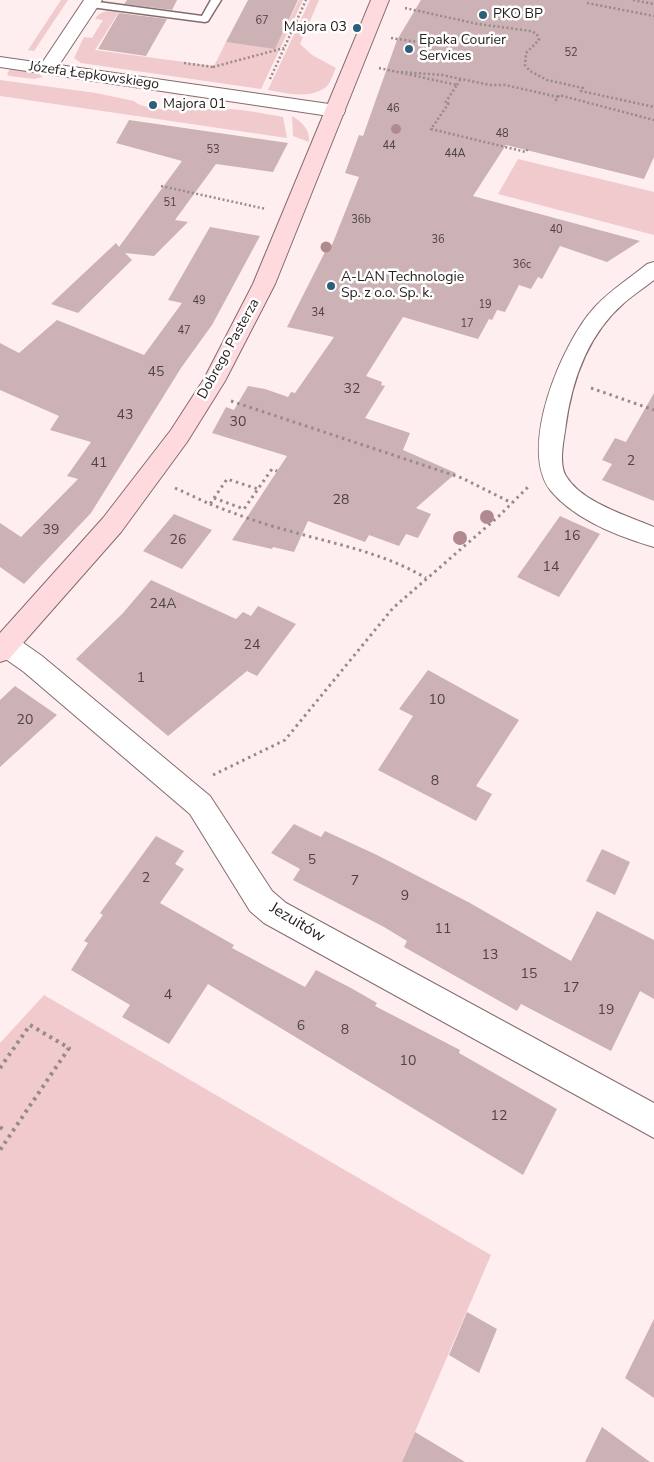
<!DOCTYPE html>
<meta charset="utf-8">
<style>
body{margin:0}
canvas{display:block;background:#feeeef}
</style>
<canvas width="654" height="1462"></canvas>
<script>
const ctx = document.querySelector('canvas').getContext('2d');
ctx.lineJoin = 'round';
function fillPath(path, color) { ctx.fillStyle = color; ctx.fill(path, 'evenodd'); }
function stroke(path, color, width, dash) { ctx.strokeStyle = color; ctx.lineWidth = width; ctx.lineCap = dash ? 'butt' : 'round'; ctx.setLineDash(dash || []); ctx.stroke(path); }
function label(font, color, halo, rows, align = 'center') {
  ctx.font = font + ' "Nunito Sans",sans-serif'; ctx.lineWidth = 5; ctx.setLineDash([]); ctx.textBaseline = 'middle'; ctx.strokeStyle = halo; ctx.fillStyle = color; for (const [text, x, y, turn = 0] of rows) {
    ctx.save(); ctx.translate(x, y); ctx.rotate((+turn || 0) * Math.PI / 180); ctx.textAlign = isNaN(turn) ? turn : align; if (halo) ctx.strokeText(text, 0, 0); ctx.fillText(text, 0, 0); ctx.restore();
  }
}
fillPath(new Path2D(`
 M 61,0 L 68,0 L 34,51 L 28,50 Z
 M 299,0 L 303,0 L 261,89 L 81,63 L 74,58 L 84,37 L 92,38 L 103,20 L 95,19 C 101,10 109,11 119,12 L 95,50 L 214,66 L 226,42 L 275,48 Z
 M 310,0 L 319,0 L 300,44 L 312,55 L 336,68 C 333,74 331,82 327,86 C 312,100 285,93 268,90 Z
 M 11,67 L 38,73 L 43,77 L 34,79 L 9,76 L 7,74 Z
 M 0,80 L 96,93 L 134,101 C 149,115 208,107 229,109 C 248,110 266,114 283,117 L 287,138 L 0,96 Z
 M 292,116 C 302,122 310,129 309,142 L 293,136 Z
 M 518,159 L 654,192 L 654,235 L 498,194 Z
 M 44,995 L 491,1255 L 402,1462 L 0,1462 L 0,1043 Z`), '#f1cacd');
fillPath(new Path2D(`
 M 127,0 L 177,0 L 172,10 L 124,4 Z
 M 248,0 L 298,0 L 275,49 L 226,42 Z
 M 421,0 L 654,0 L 654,157 L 644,179 L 506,145 L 473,196 L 640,241 L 607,262 L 560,246 L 542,279 L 538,277 L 531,289 L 519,285 L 505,312 L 497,310 L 492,320 L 489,319 L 478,339 L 403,317 L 366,376 L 382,382 L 381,385 L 385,386 L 365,418 L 410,433 L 403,450 L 456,473 L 416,508 L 431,514 L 418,538 L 406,534 L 399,546 L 369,535 L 365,542 L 308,521 L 294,552 L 273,547 L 272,549 L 232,540 L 287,456 L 212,433 L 226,407 L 234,410 L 248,386 L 265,389 L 288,397 L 291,392 L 295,393 L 334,337 L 287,327 L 329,244 L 332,245 L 359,177 L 345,173 L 359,135 L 363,136 L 397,40 Z
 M 119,13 L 167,19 L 146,56 L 98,49 Z
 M 129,120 L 288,143 L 273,172 L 216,164 L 175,220 L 188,222 L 154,256 L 125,253 L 132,260 L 78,313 L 51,304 L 116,243 L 119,247 L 182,161 L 116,143 Z
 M 210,227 L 260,236 L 212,325 L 181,368 L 91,513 L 24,584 L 0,567 L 0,523 L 21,537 L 78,479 L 67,476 L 91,442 L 50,430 L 59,416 L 0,390 L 0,343 L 19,353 L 57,320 L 144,355 L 182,303 L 168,300 Z
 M 654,393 L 654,501 L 602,480 L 612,464 L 602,460 L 615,438 L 626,442 Z
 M 174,514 L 212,530 L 182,569 L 143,551 Z
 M 560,516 L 600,534 L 559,597 L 517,577 Z
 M 151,580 L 236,619 L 243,612 L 251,616 L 258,606 L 296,624 L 257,676 L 247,671 L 168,736 L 76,659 L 123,613 Z
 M 428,670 L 519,720 L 476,786 L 492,794 L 476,821 L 378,770 L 413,716 L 399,709 Z
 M 15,686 L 57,715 L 0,767 L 0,700 Z
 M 294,824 L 321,837 L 325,831 L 377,855 L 470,903 L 571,961 L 597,911 L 654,940 L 654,999 L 640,991 L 611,1051 L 521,1004 L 517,1011 L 404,947 L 407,941 L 384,927 L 293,880 L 300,869 L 271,853 Z
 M 156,836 L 184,851 L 175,864 L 184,869 L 160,903 L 234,945 L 232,948 L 305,987 L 316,970 L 351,988 L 377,1003 L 375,1006 L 460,1050 L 459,1053 L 557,1109 L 523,1175 L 208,984 L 169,1044 L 122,1017 L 130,1005 L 71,970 L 88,943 L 84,941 L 103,915 L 100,913 Z
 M 602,849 L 630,862 L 615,895 L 586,881 Z
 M 467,1312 L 497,1329 L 479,1373 L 449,1355 Z
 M 654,1319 L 654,1398 L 625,1378 Z
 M 602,1427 L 650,1462 L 585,1462 Z
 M 415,1432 L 465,1462 L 402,1462 Z`), '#ccb2b4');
const lane = new Path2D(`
 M 211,0 L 221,0 L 208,21 L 205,22 L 91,7 L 86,4 L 91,1 L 202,16 Z`);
const street = new Path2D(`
 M 84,0 L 102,0 L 59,65 L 336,105 L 343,107 L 345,111 L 343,115 L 336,117 L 0,67 L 0,57 L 42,63 Z
 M 654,262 L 654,280 C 644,288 633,295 624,303 C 586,336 571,383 565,431 C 563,444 559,464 566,476 C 581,502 628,516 654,527 L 654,547 C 620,537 575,520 551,491 C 517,449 562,343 594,308 C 609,291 629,279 647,264 Z
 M 6,634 L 15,637 L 42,656 L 210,796 L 272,891 L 286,903 L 654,1103 L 654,1138 L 264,923 L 250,911 L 190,814 L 24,672 L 0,655 L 0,636 Z`);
const secondary = new Path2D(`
 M 371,0 L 389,0 L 275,284 L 225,381 L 187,442 L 121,532 L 9,659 L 0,662 L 0,633 L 103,518 L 171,430 L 204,379 L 253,284 Z`);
stroke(lane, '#836c6e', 3);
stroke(street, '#836c6e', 2);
stroke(secondary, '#836c6e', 2);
stroke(new Path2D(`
 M 633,0 L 654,4
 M 587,3 L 654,16
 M 405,8 L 478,24 L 531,31 L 537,34 L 539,40 L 526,53 L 525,65 L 530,71 L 547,80 L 583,88 L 581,91 L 654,107
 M 391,38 L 431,44 L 426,54 L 469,61
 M 184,63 L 213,67
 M 213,67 L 284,48
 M 379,68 L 457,85 L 445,103 L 450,104
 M 401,72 L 442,75 L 490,85 L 505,85 L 558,97 L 554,103
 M 270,79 L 306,0
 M 457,85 L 460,80
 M 558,97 L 559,95 L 654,120
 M 449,103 L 431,129 L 526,152 L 528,148
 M 161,186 L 266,209`), '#978a8b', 2.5, [2, 2.5]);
stroke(new Path2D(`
 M 591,388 L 654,410
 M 231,401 L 462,478 L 512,503
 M 175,488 L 210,504 L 227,479 L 258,489
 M 214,498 L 244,509 L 272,469 L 277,471
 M 210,504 C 235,514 260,523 286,530 C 334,544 382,552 426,578
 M 213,775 L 285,740 L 393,608 L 499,516 L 529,486`), '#978a8b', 3, [2.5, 4]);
stroke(new Path2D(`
 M 0,1068 L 30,1025 L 69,1048 L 0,1150
 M 0,1127 L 4,1130`), '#978a8b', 4, [3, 4.5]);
fillPath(lane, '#fff');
fillPath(street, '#fff');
fillPath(secondary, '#fedadf');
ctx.fillStyle = '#b08a8f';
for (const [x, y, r] of [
 [396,129,5],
 [326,247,5.5],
 [487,517,7],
 [460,538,7]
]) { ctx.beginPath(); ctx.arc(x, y, r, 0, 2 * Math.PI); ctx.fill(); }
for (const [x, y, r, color] of [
 [483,15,5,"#2d5f7c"],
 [357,28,5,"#2d5f7c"],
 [409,49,5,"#2d5f7c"],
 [153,105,5,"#2d5f7c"],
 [331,286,5,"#2d5f7c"]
]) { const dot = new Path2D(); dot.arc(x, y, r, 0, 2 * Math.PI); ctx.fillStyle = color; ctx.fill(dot); stroke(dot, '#fff', 2); }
label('11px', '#504244', null, [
 ["67",262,21],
 ["52",571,53],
 ["46",393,109],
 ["48",502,134],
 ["44",389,146],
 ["53",213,150],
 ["44A",455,154],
 ["51",170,203],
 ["36b",361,220],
 ["40",556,230],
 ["36",438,240],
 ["36c",522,265],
 ["49",199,301],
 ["19",485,305],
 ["34",318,313],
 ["17",467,324],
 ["47",184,331]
]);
label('14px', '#261d1e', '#fff', [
 ["PKO BP",493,15],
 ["Majora 03",347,28,"right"],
 ["Epaka Courier",419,41],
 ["Services",419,57],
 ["Majora 01",163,105],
 ["A-LAN Technologie",341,278],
 ["Sp. z o.o. Sp. k.",341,294]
], 'left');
label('14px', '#261d1e', '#fff', [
 ["Józefa Łepkowskiego",94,76,8],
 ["Dobrego Pasterza",229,349,-61]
]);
label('14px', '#504244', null, [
 ["45",156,373],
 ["32",352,390],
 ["43",125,416],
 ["30",238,423],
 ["2",631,462],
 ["41",99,464],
 ["28",341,501],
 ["39",51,531],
 ["16",572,537],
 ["26",178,541],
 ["14",551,568],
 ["24A",163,605],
 ["24",252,646],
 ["1",141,679],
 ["10",437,701],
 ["20",25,721],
 ["8",435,782],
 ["5",312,861],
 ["2",146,879],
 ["7",355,882],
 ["9",405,897],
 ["11",443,930],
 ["13",490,956],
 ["15",529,975],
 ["17",571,989],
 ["4",168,996],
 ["19",606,1011],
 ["6",301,1027],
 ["8",345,1031],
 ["10",408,1062],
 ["12",499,1117]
]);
label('16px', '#261d1e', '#fff', [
 ["Jezuitów",297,923,31]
]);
</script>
